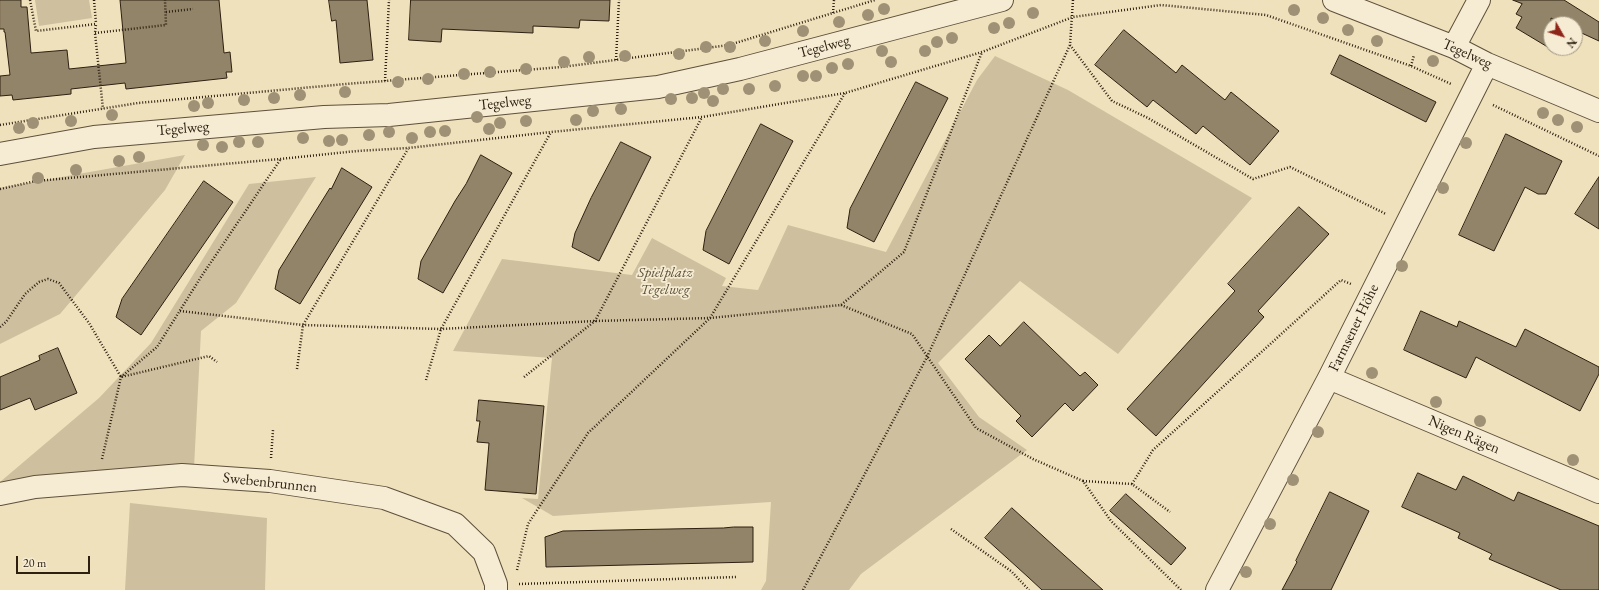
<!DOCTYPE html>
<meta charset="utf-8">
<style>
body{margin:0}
#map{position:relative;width:1599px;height:590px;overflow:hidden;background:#efe1bb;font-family:"EB Garamond",serif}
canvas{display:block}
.north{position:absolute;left:1543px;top:16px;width:40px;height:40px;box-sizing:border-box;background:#f5ecd3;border:1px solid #a59a85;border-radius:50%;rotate:129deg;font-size:11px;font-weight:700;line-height:16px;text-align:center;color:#2d2011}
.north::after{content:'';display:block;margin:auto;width:14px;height:18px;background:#8f2418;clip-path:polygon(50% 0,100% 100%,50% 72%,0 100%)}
.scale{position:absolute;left:16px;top:556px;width:74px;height:18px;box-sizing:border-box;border:2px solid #2d2011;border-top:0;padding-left:5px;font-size:12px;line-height:14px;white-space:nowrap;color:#2d2011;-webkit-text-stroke:3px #f5ecd3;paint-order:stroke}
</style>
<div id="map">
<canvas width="1599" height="590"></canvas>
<div class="north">N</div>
<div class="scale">20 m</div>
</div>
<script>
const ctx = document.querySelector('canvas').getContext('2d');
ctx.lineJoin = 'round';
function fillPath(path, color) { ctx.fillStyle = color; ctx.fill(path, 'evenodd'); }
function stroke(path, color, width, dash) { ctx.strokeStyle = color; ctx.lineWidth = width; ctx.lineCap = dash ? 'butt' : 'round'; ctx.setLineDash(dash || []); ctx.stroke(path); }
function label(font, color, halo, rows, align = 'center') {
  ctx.font = font + ' "EB Garamond",serif'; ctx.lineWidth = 3.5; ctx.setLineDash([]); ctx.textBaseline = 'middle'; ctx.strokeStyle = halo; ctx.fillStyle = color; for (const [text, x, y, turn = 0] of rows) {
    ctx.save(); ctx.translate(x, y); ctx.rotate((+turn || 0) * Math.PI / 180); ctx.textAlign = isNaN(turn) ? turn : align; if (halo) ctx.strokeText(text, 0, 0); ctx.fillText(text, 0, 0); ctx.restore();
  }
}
fillPath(new Path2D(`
 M 35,0 L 89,0 L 92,18 L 39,26 Z
 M 995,56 L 1068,90 L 1252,198 L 1118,354 L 1020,281 L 938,363 L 979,417 L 1027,450 L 861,574 L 849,590 L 761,590 L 766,581 L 771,502 L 553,516 L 522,498 L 538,499 L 552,358 L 453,351 L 502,259 L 632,275 L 652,238 L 726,278 L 722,286 L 758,290 L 788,225 L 886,252 L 977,80 Z
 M 185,155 L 165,190 L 60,314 L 0,344 L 0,188 Z
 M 316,177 L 236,303 L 201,331 L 194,468 L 0,484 L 0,482 L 99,398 L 151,343 L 249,184 Z
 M 130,503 L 267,518 L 265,590 L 125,590 Z`), '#cec09e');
const building = new Path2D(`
 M 0,0 L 21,0 L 21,7 L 27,7 L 31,53 L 67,50 L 69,69 L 126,63 L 120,0 L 219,0 L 224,53 L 230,52 L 232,72 L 226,72 L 227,78 L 126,89 L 125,83 L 71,89 L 71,94 L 13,100 L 12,95 L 0,96 L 0,76 L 10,75 L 5,32 L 4,32 L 4,29 L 0,29 Z
 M 329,0 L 367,0 L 373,60 L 340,63 L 336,20 L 332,21 Z
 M 411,0 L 610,0 L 609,21 L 580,20 L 579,28 L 533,26 L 533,33 L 442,29 L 441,42 L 409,40 Z
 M 1513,0 L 1564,0 L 1599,22 L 1599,41 L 1575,30 L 1575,24 L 1563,24 L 1551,18 L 1551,49 L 1516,28 L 1522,17 L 1516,14 L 1522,4 Z
 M 1124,30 L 1176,73 L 1182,65 L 1225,100 L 1231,92 L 1279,131 L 1250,165 L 1203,126 L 1196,134 L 1153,100 L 1147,107 L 1095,65 Z
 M 1340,55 L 1436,102 L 1426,122 L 1331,74 Z
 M 916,82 L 948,98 L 874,242 L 847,228 L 850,209 Z
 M 761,124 L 793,141 L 729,264 L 703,250 L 706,231 Z
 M 1506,134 L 1562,161 L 1546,194 L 1538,194 L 1525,187 L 1494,251 L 1459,235 Z
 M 621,142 L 651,157 L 599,261 L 572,247 L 575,233 L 591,198 Z
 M 481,155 L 512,173 L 443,293 L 418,279 L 421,261 L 455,201 L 466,184 Z
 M 342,168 L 372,187 L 300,304 L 275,289 L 279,270 L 330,188 L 331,189 Z
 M 1599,177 L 1599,229 L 1575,214 Z
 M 204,181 L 233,202 L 141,335 L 116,317 L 122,299 Z
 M 1299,207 L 1329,234 L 1258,311 L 1264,317 L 1156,436 L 1127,409 L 1235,291 L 1228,284 Z
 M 1421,311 L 1457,327 L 1459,321 L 1516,347 L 1525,329 L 1599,367 L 1599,374 L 1580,411 L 1476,357 L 1466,378 L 1404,350 Z
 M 1024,322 L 1080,376 L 1085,372 L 1098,385 L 1073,411 L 1065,403 L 1032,437 L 1016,421 L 1021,416 L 965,359 L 989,335 L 1000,346 Z
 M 58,348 L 77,393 L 35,410 L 30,398 L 0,410 L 0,377 L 40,360 L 39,356 Z
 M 479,400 L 544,406 L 536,494 L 485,490 L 489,443 L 477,442 L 480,421 L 477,421 Z
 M 1418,473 L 1456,490 L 1463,476 L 1514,501 L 1518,492 L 1599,526 L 1599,590 L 1561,590 L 1489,559 L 1492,554 L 1458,538 L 1460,533 L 1402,507 Z
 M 1330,492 L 1369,511 L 1331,590 L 1282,590 L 1297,562 L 1296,561 Z
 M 1126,494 L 1186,548 L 1171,565 L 1110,511 Z
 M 1012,508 L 1055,547 L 1103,590 L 1042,590 L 1028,577 L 985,538 Z
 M 734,527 L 753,527 L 753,562 L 546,567 L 545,537 L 563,531 L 723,528 Z`);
fillPath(building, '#928469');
stroke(building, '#2d2011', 1);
const street = new Path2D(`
 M 1334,0 L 1454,47 L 1487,64 L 1599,111
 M 1454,47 L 1479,0
 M 0,154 L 94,137 L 324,117 L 389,115 L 658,87 L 740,69 L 1002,0
 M 1329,378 L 1599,492
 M 0,494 L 35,487 L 182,475 L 270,481 L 384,498 L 455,524 L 484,552 L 496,584 L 496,590
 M 1217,590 L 1329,378 L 1487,64`);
stroke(street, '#5e503c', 24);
stroke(new Path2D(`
 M 30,0 L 36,31 L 96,24 L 95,33 L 103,109
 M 94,0 L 96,23
 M 1073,0 L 1070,45 L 1112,101 L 1148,118 L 1253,179 L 1290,167 L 1386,214
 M 166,12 L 193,9
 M 833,13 L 834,0
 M 95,33 L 166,25 L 165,0
 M 616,60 L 619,0
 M 1411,66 L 1414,55
 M 385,81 L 389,0
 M 1493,105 L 1599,156
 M 0,125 L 138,103 L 346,84 L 562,67 L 729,45 L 875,0
 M 0,189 L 36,181 L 280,159 L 357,151 L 408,148 L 551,132 L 702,117 L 845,93 L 982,52 L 1073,17 L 1161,5 L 1266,15 L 1411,66 L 1451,84
 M 841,305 L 912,334 L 976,428 L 1033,459 L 1083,481 L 1111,521 L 1181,590
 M 180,311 L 303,325 L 441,329 L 595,321 L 710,318 L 841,305 L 904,252 L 982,52
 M 0,327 L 6,322 L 25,294 L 39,282 L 48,279 L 59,283 L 89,323 L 121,377 L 209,356 L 217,362
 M 297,369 L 303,325 L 408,149
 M 524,377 L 595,321 L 702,117
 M 426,380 L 441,329 L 551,132
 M 271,458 L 273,430
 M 102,459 L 121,377 L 157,347 L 201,277 L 280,160
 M 1083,481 L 1132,484 L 1170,512
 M 1132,484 L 1153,450 L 1341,280 L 1351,284
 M 951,529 L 1011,571 L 1029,590
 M 517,570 L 528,524 L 588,433 L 710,318 L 845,93
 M 519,584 L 736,577
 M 803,590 L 927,357 L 1070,45`), '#2d2011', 2.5, [1, 2]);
stroke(street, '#f5ecd3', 22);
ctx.fillStyle = '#9f9175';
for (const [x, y] of [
 [884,9],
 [1294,10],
 [1033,13],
 [868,15],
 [1323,18],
 [839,22],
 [1009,23],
 [994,28],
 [1348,30],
 [803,31],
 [952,38],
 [765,41],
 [1377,41],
 [937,42],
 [706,47],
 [730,47],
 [882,51],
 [925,51],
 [679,54],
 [625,56],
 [589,57],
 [1433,61],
 [564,62],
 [891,62],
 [848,64],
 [832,68],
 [526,69],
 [490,72],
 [464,74],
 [803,76],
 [816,76],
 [428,79],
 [398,82],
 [775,86],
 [723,89],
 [749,89],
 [345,92],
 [704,93],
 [300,95],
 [274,98],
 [692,98],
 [671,99],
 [244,100],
 [713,101],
 [208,103],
 [194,106],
 [621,109],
 [593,111],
 [1543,113],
 [112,115],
 [477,117],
 [576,120],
 [1558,120],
 [71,121],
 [526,121],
 [33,123],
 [500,123],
 [1577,127],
 [19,128],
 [489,129],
 [445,131],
 [389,132],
 [430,132],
 [369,135],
 [303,138],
 [412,138],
 [342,140],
 [329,141],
 [239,142],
 [258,142],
 [1466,143],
 [203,145],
 [222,147],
 [139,157],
 [119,161],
 [76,170],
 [38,178],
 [1443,188],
 [1402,266],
 [1372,373],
 [1436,402],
 [1480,421],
 [1318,432],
 [1573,460],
 [1293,480],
 [1270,524],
 [1246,572]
]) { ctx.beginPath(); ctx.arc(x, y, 6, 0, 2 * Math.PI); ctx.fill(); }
label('15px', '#2d2011', '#f5ecd3', [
 ["Tegelweg",824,47,-15],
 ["Tegelweg",1467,54,24],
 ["Tegelweg",505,103,-6],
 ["Tegelweg",183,129,-5],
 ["Farmsener Höhe",1354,328,-64],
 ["Nigen Rägen",1464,435,23],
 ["Swebenbrunnen",270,483,6]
]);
label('italic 15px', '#5d503b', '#f5ecd3', [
 ["Spielplatz",665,273],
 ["Tegelweg",665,290]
]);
</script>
